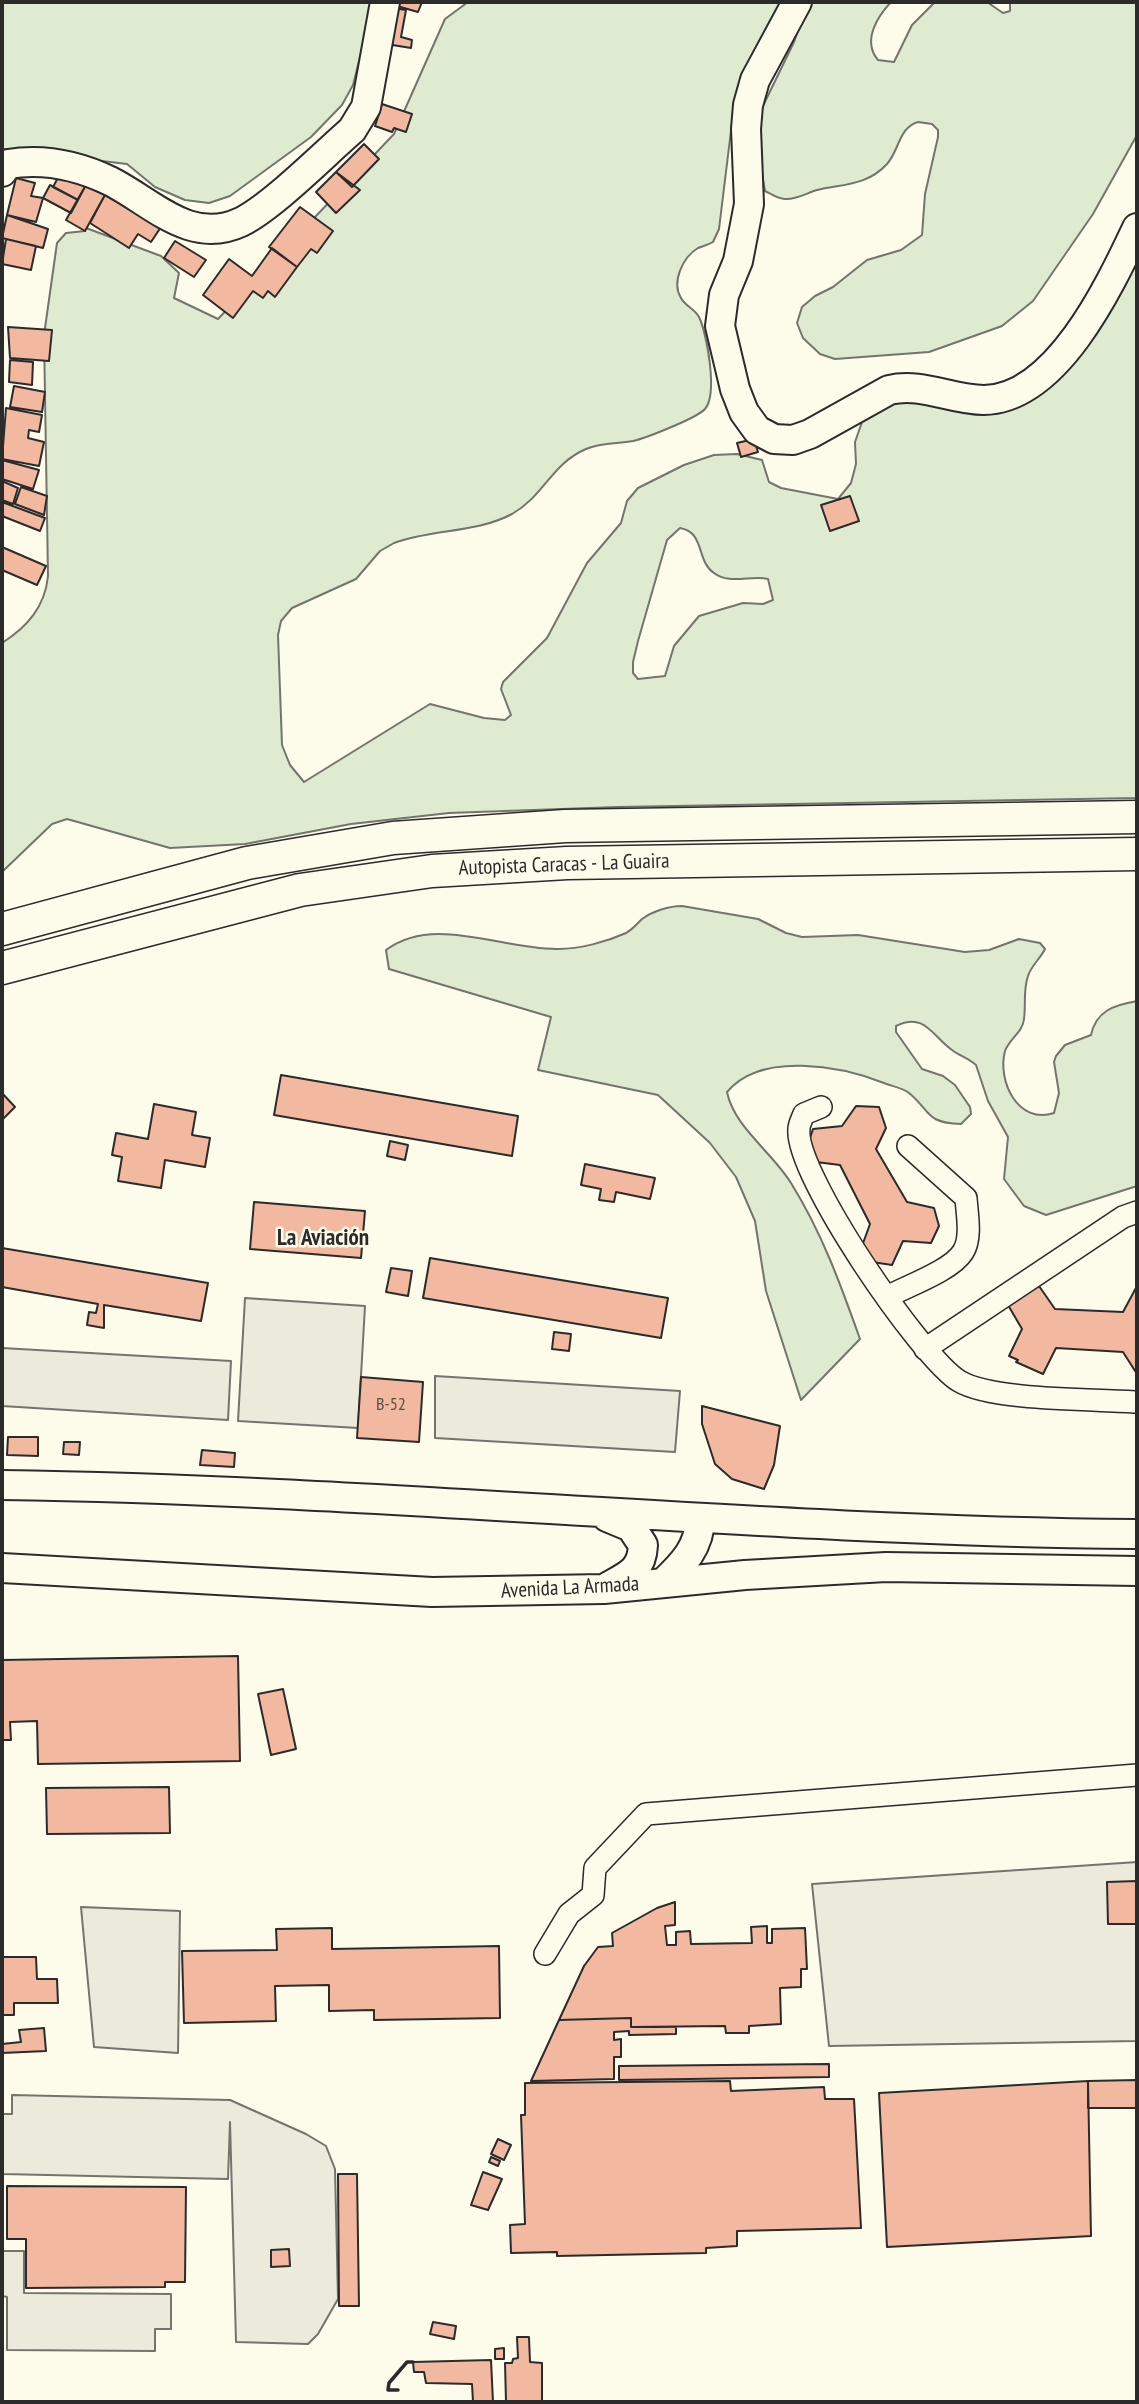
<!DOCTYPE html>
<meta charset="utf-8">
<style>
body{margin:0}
#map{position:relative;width:1139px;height:2404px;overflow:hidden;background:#fdfbea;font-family:"PT Sans Narrow",sans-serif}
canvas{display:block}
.frame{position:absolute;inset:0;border:4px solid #2b2b2b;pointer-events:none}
</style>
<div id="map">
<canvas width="1139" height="2404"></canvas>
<div class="frame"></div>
</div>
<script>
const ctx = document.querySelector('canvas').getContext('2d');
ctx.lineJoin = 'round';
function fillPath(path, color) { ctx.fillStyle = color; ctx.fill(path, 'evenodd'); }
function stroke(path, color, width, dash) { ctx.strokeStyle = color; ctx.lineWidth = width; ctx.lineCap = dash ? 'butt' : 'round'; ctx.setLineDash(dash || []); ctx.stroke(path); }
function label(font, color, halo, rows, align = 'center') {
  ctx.font = font + ' "PT Sans Narrow",sans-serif'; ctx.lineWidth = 5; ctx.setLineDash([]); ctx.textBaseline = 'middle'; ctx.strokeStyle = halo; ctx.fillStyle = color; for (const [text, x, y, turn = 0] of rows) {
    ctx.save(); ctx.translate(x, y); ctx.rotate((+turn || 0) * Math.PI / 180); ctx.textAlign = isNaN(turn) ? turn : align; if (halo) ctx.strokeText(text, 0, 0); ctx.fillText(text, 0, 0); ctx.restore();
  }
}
const green = new Path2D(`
 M 2,2 L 374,2 L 353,85 L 342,105 L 311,137 L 230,196 L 209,203 L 185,200 L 155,187 L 127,164 L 2,149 Z
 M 468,2 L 782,2 L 735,98 L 719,229 L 713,242 C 708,245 703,246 698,248 C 683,257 671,282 681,298 C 685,306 695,309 699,317 C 707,334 718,394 705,409 C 697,418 646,438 633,441 C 617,444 602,442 586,449 C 551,464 545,495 512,514 C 477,533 431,529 394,543 L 380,551 L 356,579 L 292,608 L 281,621 L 278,635 L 282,745 L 290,765 L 304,782 L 430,704 L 484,718 L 505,720 L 511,715 L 501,689 L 503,682 L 547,638 L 587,563 L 621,523 L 627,501 L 638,488 L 684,465 L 714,455 L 737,454 L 762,460 L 769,482 L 781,488 L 838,499 L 851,483 L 856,464 L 855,442 L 867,408 L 886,393 L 966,402 L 1061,372 L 1137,263 L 1137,798 L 617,807 L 449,813 L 351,824 L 245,844 L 170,848 L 67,819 L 52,824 L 2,872 L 2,643 C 27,627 45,607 48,576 L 44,335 L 57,243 L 66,233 L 85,231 L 86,228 L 161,256 L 179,273 L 174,298 L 218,319 L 394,134 L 445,19 ZM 680,528 C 705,532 696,561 714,573 C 729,585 751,575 768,579 L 773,600 L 763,604 L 743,603 L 699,616 L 674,646 L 665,676 L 638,679 L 633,673 L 633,662 L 638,641 L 667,540 Z
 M 808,2 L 891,2 C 877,17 862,41 878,60 L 894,62 L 912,25 L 935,2 L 987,2 L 1003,13 L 1010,11 L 1010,2 L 1137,2 L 1137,135 L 1093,214 L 1033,301 L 1002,326 L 929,352 L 835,359 L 820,354 L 803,338 L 797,323 L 802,307 L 815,296 L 833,287 L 867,260 L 901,250 L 922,235 L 925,194 L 938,137 L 938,130 L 932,124 L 918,122 C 899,127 899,151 887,164 C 867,186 842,184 817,190 C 807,193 795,200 785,199 C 778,199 771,194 765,191 L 755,134 L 762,108 L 794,42 Z
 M 682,906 L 758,919 L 786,933 L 802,937 L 858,935 L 965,952 L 989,950 L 1019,939 L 1040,943 L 1045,949 C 1040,959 1031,966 1028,976 C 1023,990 1026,1004 1024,1019 C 1023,1032 1009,1039 1005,1051 C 997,1081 1018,1125 1054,1113 L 1059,1093 L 1054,1062 L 1056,1056 L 1065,1045 L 1091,1035 C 1096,1011 1114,1005 1137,1001 L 1137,1186 L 1046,1215 L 1024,1206 L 1004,1179 L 1008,1137 L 988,1101 L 976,1065 C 968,1058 960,1056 952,1050 C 932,1036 925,1012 896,1026 L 896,1032 L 922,1069 L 943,1076 L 955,1085 L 970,1107 L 971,1114 L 961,1124 C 925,1123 931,1111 909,1093 C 903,1088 891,1086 884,1083 C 841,1066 761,1051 727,1092 C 734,1127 772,1152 791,1183 C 822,1233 840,1283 860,1339 L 801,1400 L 766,1291 L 755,1221 L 736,1177 L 710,1143 L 658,1095 L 538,1070 L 551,1017 L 389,969 L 386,950 C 434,914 502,950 558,949 C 580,949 606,942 626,933 C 632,930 637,924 642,919 C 653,911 669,906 682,906 Z`);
fillPath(green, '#deebd1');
stroke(green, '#74746e', 2);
const parking = new Path2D(`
 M 245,1298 L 365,1306 L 358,1428 L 238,1421 Z
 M 2,1348 L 231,1361 L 228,1420 L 2,1406 Z
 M 435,1376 L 680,1391 L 675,1452 L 435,1438 Z
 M 1137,1862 L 1137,2041 L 829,2046 L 812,1884 Z
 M 81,1907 L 180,1911 L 178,2053 L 94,2047 Z
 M 12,2095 L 230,2100 L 306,2134 L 326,2146 L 335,2169 L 338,2299 L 318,2334 L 308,2344 L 236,2342 L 230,2122 L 228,2179 L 2,2174 L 2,2114 L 12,2114 Z
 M 2,2251 L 24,2251 L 24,2293 L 171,2294 L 171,2329 L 155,2329 L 155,2351 L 7,2350 L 7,2297 L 2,2296 Z`);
fillPath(parking, '#eceadb');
stroke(parking, '#74746e', 2);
const building = new Path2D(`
 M 383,2 L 422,2 L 418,12 Z
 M 387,7 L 406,10 L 401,37 L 412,40 L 411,48 L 380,43 Z
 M 382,104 L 412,114 L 406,132 L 394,128 L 392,132 L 375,126 Z
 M 364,144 L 379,159 L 352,187 L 336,172 Z
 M 62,170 L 87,183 L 78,200 L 53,187 Z
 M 336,172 L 360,190 L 336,213 L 316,192 Z
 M 16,178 L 35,183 L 31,196 L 43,198 L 36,222 L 7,215 Z
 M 87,183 L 106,193 L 85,231 L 66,220 Z
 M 50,185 L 78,200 L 71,213 L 43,198 Z
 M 106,193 L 161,227 L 151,242 L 138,234 L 129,248 L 90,223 Z
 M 300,207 L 333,231 L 317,253 L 311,249 L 297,267 L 269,247 Z
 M 7,215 L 48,229 L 43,248 L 2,238 Z
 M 6,239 L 36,246 L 31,270 L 2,264 Z
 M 175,241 L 206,260 L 194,277 L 164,258 Z
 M 272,248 L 297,267 L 275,297 L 268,291 L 263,298 L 253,291 L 233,318 L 203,295 L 229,259 L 252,276 Z
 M 8,327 L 52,330 L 49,361 L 10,358 Z
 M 10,360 L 33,362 L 32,385 L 9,382 Z
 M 14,386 L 45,392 L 42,412 L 10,407 Z
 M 6,408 L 42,415 L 39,432 L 29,430 L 28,438 L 44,442 L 39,466 L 2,459 Z
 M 754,439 L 758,452 L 741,457 L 737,443 Z
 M 2,460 L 39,470 L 33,489 L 2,479 Z
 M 2,481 L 18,488 L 13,504 L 2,500 Z
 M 21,487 L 47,496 L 44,515 L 15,504 Z
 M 850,496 L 859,521 L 830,531 L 821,505 Z
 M 2,502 L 45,518 L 40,531 L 2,516 Z
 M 2,547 L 46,566 L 37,585 L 2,570 Z
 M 281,1075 L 518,1116 L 512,1156 L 274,1115 Z
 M 2,1093 L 15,1107 L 3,1119 L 2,1118 Z
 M 154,1104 L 196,1112 L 192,1135 L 210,1138 L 205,1167 L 165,1160 L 161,1188 L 118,1181 L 122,1157 L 112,1155 L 116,1133 L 148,1139 Z
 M 856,1106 L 879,1107 L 886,1128 L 876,1149 L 907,1202 L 934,1208 L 939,1226 L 931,1243 L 903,1241 L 892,1265 L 872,1262 L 862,1246 L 870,1224 L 840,1165 L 816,1162 L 807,1147 L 813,1129 L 842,1126 Z
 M 390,1141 L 408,1145 L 405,1160 L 387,1156 Z
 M 585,1164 L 655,1178 L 650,1199 L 616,1192 L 614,1202 L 599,1200 L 601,1189 L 581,1185 Z
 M 254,1202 L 365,1211 L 361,1258 L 250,1249 Z
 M 2,1248 L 208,1283 L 201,1321 L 104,1305 L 104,1328 L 87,1325 L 89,1312 L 96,1313 L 98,1304 L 2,1287 Z
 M 430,1258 L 668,1298 L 661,1338 L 423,1298 Z
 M 391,1268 L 412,1271 L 408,1296 L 386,1292 Z
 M 1039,1286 L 1055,1309 L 1123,1312 L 1137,1286 L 1137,1374 L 1123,1352 L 1056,1348 L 1043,1374 L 1016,1362 L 1018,1360 L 1009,1356 L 1022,1329 L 1008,1305 Z
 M 554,1332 L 571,1334 L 569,1351 L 552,1349 Z
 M 361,1377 L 423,1382 L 419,1442 L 357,1438 Z
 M 702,1406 L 780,1426 L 774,1465 L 764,1489 L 732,1479 L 715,1464 L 702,1424 Z
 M 8,1437 L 38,1437 L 38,1456 L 7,1455 Z
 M 64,1442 L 80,1442 L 79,1455 L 63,1454 Z
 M 202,1450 L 235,1453 L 234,1467 L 200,1465 Z
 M 238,1656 L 240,1761 L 38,1764 L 37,1721 L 10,1722 L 11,1740 L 2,1740 L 2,1660 Z
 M 283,1689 L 296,1749 L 271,1755 L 258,1694 Z
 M 169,1787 L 170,1833 L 47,1834 L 46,1788 Z
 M 1137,1881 L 1137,1924 L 1108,1924 L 1107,1882 Z
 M 675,1902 L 675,1925 L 665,1926 L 667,1945 L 676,1945 L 676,1932 L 690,1931 L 691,1944 L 752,1943 L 751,1927 L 767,1926 L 767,1943 L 772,1943 L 772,1929 L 805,1928 L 807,1969 L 801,1969 L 801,1987 L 780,1988 L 781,2024 L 749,2026 L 749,2033 L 726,2033 L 725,2026 L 631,2027 L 631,2018 L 559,2020 L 584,1966 L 598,1947 L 613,1946 L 612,1933 L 657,1908 Z
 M 332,1928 L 332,1949 L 499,1946 L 500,2018 L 374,2020 L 374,2010 L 329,2011 L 329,1985 L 275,1986 L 276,2021 L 184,2023 L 182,1951 L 277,1950 L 276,1929 Z
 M 2,1957 L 36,1957 L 37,1979 L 57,1979 L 58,2003 L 14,2003 L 14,2015 L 2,2015 Z
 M 631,2018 L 631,2027 L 676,2027 L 676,2034 L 629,2035 L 629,2031 L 614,2032 L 614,2040 L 621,2039 L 621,2057 L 614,2057 L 614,2079 L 531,2081 L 559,2020 Z
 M 44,2028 L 46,2051 L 2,2053 L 2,2044 L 21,2042 L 19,2030 Z
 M 829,2064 L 829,2077 L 619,2080 L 619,2066 Z
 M 1137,2080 L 1137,2108 L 1088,2108 L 1088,2081 Z
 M 730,2081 L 731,2091 L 824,2087 L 825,2099 L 854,2099 L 861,2228 L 737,2231 L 737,2246 L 706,2248 L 706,2253 L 557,2256 L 557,2252 L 511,2253 L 510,2225 L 525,2224 L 521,2115 L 525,2115 L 525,2083 Z
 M 1088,2081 L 1091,2236 L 887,2247 L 879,2093 Z
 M 498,2139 L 511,2145 L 504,2160 L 491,2154 Z
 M 491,2157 L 500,2161 L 498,2166 L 489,2162 Z
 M 483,2172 L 502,2179 L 488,2210 L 471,2205 Z
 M 338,2174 L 357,2174 L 359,2306 L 339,2306 Z
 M 7,2186 L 186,2187 L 185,2282 L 165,2282 L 165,2287 L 26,2288 L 26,2239 L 7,2239 Z
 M 289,2249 L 290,2266 L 271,2267 L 271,2250 Z
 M 433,2322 L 456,2326 L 454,2339 L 430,2334 Z
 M 517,2337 L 529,2337 L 530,2362 L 542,2363 L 542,2402 L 506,2402 L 505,2363 L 512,2363 L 513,2359 L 518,2358 Z
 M 504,2348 L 504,2359 L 495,2359 L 495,2349 Z
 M 491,2360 L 493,2402 L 473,2402 L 472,2384 L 426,2383 L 424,2372 L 414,2372 L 413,2362 Z`);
fillPath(building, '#f2b8a0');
stroke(building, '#2b2b2b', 2);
const minor = new Path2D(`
 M 821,1107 L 804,1114 C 802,1119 799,1124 799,1129 C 794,1173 921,1358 959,1381 C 992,1401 1095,1399 1137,1402
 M 887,1297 C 907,1286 951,1271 963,1252 C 972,1238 967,1214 966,1198 L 908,1146
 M 925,1349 L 1123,1217 L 1137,1212
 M 545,1954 L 569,1914 L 593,1895 L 595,1868 L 646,1814 L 1137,1775`);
const major = new Path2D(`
 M 797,2 L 755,80 L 748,105 L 746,129 L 749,204 L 738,261 L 724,295 L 720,326 L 735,389 L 744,412 L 757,430 L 774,439 L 793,440 L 810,434 L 889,390 C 922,382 951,400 984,400 C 1057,399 1110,285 1137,228
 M 2,172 L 8,164 C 44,158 77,165 110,181 C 152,202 190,246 241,222 C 273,206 323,155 352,130 L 366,107 L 385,2
 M 2,1485 C 381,1490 758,1531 1137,1534
 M 607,1517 L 631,1527 L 643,1545 C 642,1570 629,1575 609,1586
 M 2,1568 L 432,1592 L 604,1589 L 745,1575 L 886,1567 L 1137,1571
 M 663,1583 C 683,1564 700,1547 700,1518`);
const highway = new Path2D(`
 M 2,929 L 247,863 L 393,838 L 565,826 L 1137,817
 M 2,968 L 300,890 L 432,871 L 567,863 L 1137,854`);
stroke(minor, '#2b2b2b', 24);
stroke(major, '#2b2b2b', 32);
stroke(highway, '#2b2b2b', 35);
stroke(minor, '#fdfbea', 21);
stroke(major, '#fdfbea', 28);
stroke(highway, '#fdfbea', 32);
stroke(new Path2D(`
 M 398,2390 L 388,2390 L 389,2383 L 407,2362 L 413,2362`), '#2b2b2b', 3.5);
label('18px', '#5d4e48', null, [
 ["B-52",391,1405]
]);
label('21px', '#2b2b2b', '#fdfbea', [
 ["Autopista Caracas - La Guaira",564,865,-2],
 ["Avenida La Armada",570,1588,-3]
]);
label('bold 23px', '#2b2b2b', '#fdfbea', [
 ["La Aviación",323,1238]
]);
</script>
